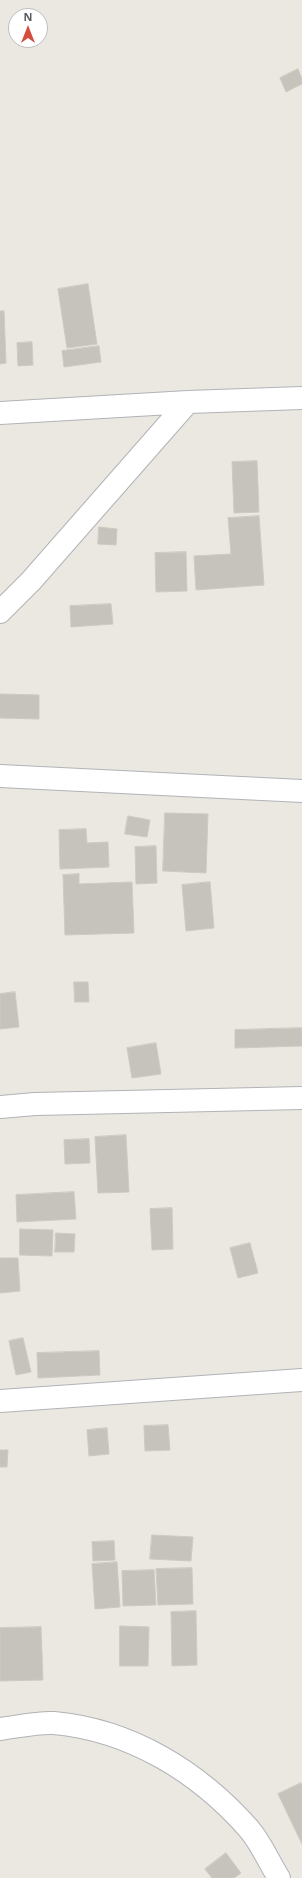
<!DOCTYPE html>
<style>
body{margin:0}
#map{position:relative;width:302px;height:1878px;overflow:hidden;background:#eae8e0;font-family:"Noto Sans",sans-serif}
canvas{display:block}
.north{position:absolute;left:8px;top:8px;width:40px;height:40px;box-sizing:border-box;background:#fff;border:1px solid #bdbebf;border-radius:50%;rotate:0deg;font-size:11px;font-weight:700;line-height:16px;text-align:center;color:#595c5f}
.north::after{content:'';display:block;margin:auto;width:14px;height:18px;background:#d44d3d;clip-path:polygon(50% 0,100% 100%,50% 72%,0 100%)}
</style>
<div id="map">
<canvas width="302" height="1878"></canvas>
<div class="north">N</div>
</div>
<script>
const ctx = document.querySelector('canvas').getContext('2d');
ctx.lineJoin = 'round';
function fillPath(path, color) { ctx.fillStyle = color; ctx.fill(path, 'evenodd'); }
function stroke(path, color, width, dash) { ctx.strokeStyle = color; ctx.lineWidth = width; ctx.lineCap = dash ? 'butt' : 'round'; ctx.setLineDash(dash || []); ctx.stroke(path); }
const building = new Path2D(`
 M 298,69 L 302,79 L 302,84 L 286,92 L 280,78 Z
 M 88,284 L 97,344 L 67,348 L 58,289 Z
 M 0,311 L 4,311 L 6,363 L 0,364 Z
 M 32,342 L 33,365 L 18,366 L 17,343 Z
 M 99,346 L 101,362 L 64,367 L 62,351 Z
 M 257,461 L 259,512 L 234,513 L 232,462 Z
 M 259,516 L 264,585 L 196,590 L 194,556 L 231,554 L 228,518 Z
 M 99,527 L 117,529 L 116,545 L 98,544 Z
 M 186,552 L 187,591 L 156,592 L 155,553 Z
 M 111,604 L 113,624 L 71,627 L 70,606 Z
 M 0,694 L 39,695 L 39,719 L 0,718 Z
 M 165,813 L 208,814 L 206,873 L 163,871 Z
 M 128,816 L 150,820 L 147,837 L 125,834 Z
 M 86,829 L 87,843 L 108,842 L 109,867 L 60,869 L 59,830 Z
 M 156,846 L 157,883 L 136,884 L 135,847 Z
 M 79,874 L 79,884 L 132,882 L 134,933 L 65,935 L 63,875 Z
 M 210,882 L 214,928 L 186,931 L 182,885 Z
 M 74,982 L 88,982 L 89,1002 L 75,1002 Z
 M 15,992 L 19,1027 L 0,1029 L 0,994 Z
 M 302,1028 L 302,1046 L 235,1048 L 235,1030 Z
 M 156,1043 L 161,1074 L 132,1078 L 127,1048 Z
 M 126,1135 L 129,1192 L 98,1193 L 95,1137 Z
 M 89,1139 L 90,1163 L 65,1164 L 64,1140 Z
 M 74,1192 L 76,1219 L 17,1222 L 16,1195 Z
 M 172,1208 L 173,1249 L 152,1250 L 150,1209 Z
 M 20,1229 L 53,1230 L 52,1256 L 20,1255 Z
 M 56,1233 L 75,1234 L 74,1252 L 55,1252 Z
 M 250,1243 L 258,1273 L 238,1278 L 230,1248 Z
 M 0,1258 L 18,1258 L 20,1291 L 0,1293 Z
 M 23,1338 L 31,1372 L 16,1375 L 9,1341 Z
 M 99,1351 L 100,1375 L 38,1378 L 37,1353 Z
 M 168,1425 L 170,1450 L 145,1451 L 144,1426 Z
 M 107,1428 L 109,1454 L 89,1456 L 87,1430 Z
 M 0,1450 L 8,1450 L 7,1467 L 0,1467 Z
 M 152,1535 L 193,1537 L 191,1561 L 150,1559 Z
 M 114,1541 L 115,1560 L 93,1561 L 92,1542 Z
 M 117,1562 L 120,1607 L 95,1609 L 92,1564 Z
 M 192,1568 L 193,1604 L 158,1605 L 156,1569 Z
 M 154,1570 L 156,1605 L 123,1606 L 122,1571 Z
 M 196,1611 L 197,1665 L 172,1666 L 171,1612 Z
 M 120,1626 L 149,1627 L 148,1666 L 120,1666 Z
 M 41,1627 L 43,1680 L 0,1681 L 0,1628 Z
 M 301,1783 L 302,1786 L 302,1844 L 278,1794 Z
 M 226,1853 L 241,1873 L 234,1878 L 212,1878 L 205,1869 Z`);
fillPath(building, '#c6c3bd');
stroke(building, '#cecac0', 1);
const minor = new Path2D(`
 M 0,413 L 188,402 L 302,398
 M 0,612 L 31,581 L 188,402
 M 0,776 L 302,791
 M 0,1107 L 35,1104 L 302,1098
 M 0,1401 L 302,1380
 M 0,1729 C 17,1727 37,1722 54,1723 C 131,1730 199,1772 249,1829 C 261,1843 269,1862 279,1878`);
stroke(minor, '#b1b3b7', 24);
stroke(minor, '#fff', 22);
</script>
